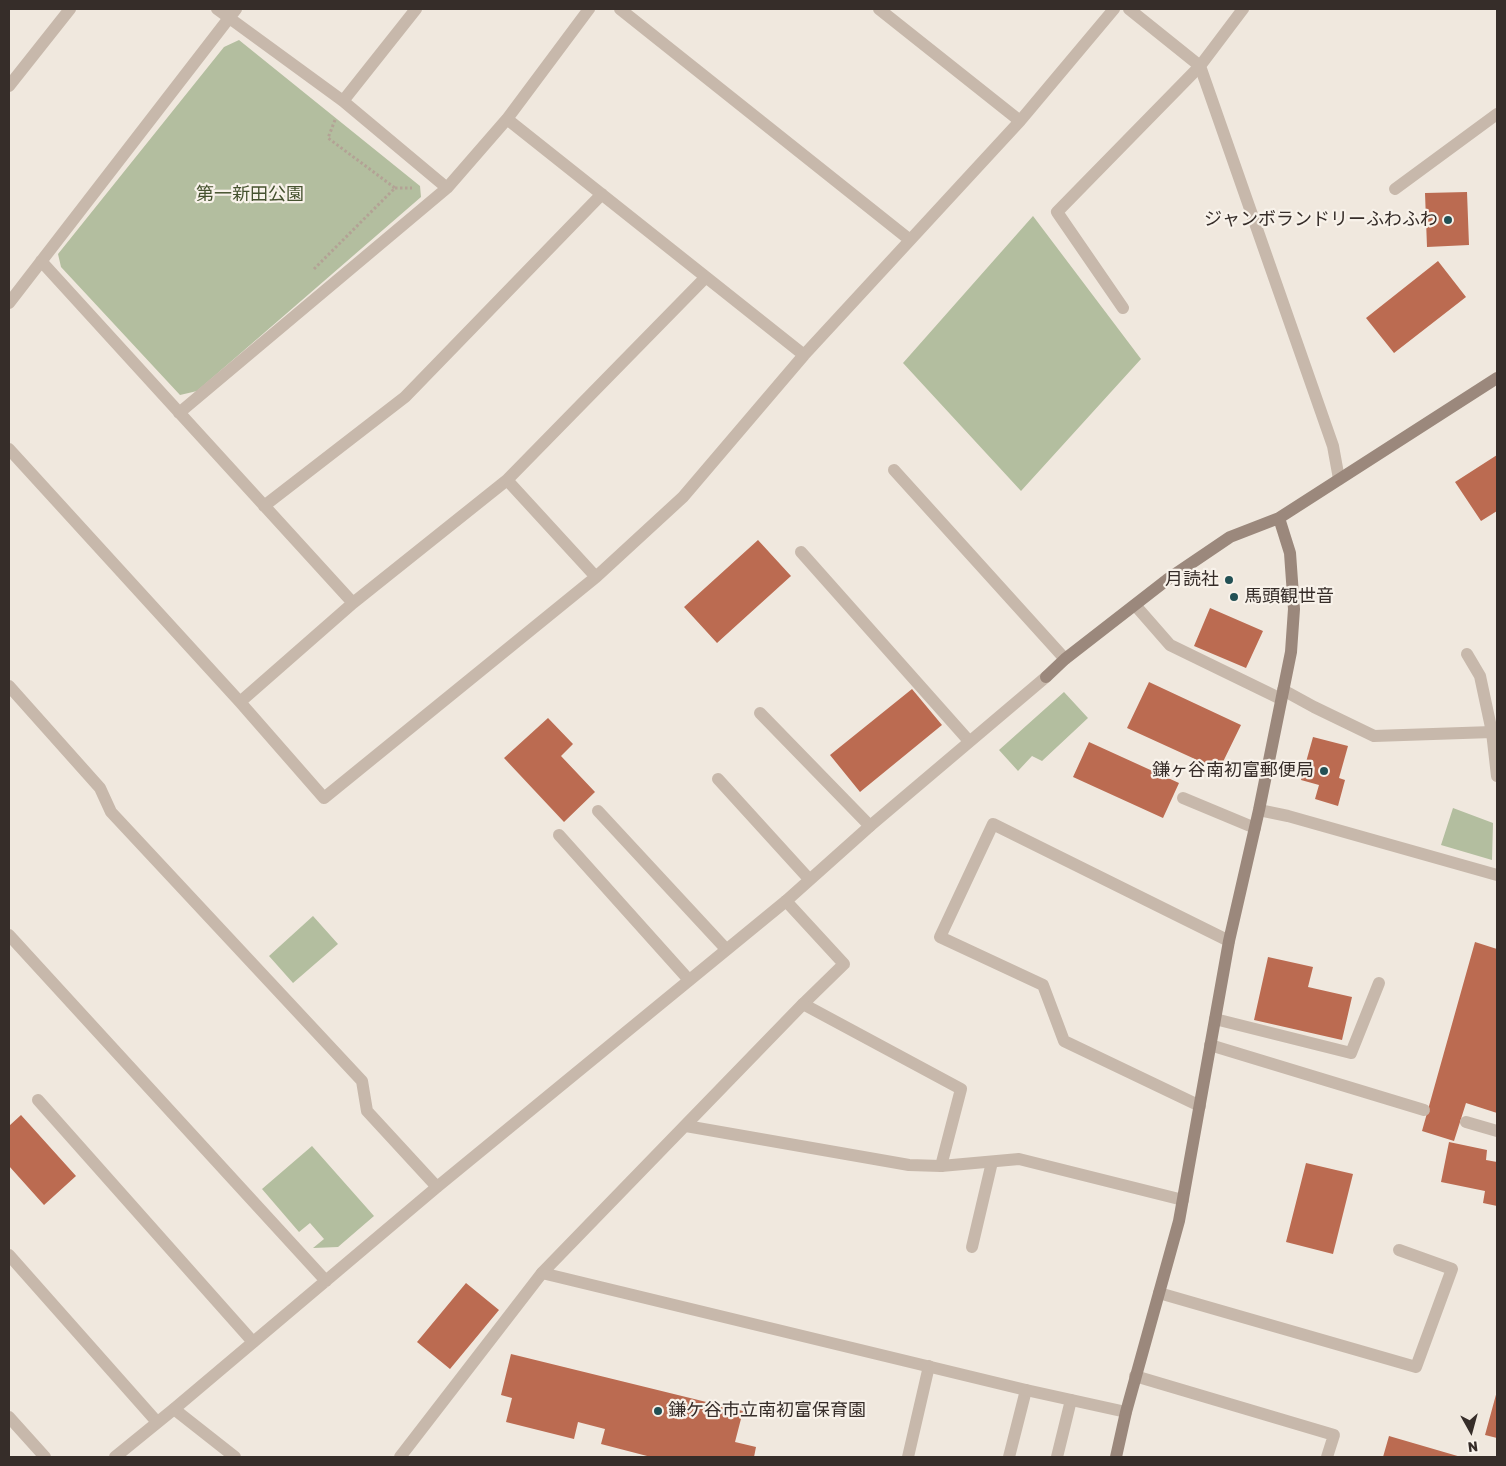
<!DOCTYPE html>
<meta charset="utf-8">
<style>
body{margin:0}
#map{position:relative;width:1506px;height:1466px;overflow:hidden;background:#f0e8de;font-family:Rubik,sans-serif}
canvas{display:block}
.frame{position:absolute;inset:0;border:10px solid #362d29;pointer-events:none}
.north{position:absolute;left:1446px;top:1406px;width:50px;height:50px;-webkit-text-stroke:4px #f8f2ea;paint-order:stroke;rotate:173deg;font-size:14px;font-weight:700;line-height:20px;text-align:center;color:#362d29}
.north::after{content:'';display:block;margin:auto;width:18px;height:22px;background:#362d29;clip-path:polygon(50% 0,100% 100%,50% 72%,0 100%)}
</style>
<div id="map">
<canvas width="1506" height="1466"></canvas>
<div class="frame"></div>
<div class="north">N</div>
</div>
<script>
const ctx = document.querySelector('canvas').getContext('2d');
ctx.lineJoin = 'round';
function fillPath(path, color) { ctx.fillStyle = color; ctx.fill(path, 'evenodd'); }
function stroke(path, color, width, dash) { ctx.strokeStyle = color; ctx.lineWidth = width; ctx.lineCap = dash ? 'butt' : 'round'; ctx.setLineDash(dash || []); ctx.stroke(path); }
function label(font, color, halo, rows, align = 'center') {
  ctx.font = font + ' Rubik,"Noto Sans JP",sans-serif'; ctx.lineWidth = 4.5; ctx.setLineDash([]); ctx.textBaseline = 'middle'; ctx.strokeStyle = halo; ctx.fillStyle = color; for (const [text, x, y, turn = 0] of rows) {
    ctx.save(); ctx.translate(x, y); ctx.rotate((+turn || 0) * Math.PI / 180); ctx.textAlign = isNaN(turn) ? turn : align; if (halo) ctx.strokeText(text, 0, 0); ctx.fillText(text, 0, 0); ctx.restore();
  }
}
fillPath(new Path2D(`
 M 239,40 L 420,186 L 421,197 L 197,391 L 180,395 L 61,267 L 58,254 L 224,47 Z
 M 1033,216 L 1141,359 L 1021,491 L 903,363 Z
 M 1064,692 L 1088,718 L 1042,761 L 1032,756 L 1018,771 L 999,750 Z
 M 1453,808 L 1493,823 L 1492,860 L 1441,845 Z
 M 313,916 L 338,944 L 293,983 L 269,956 Z
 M 312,1146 L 374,1216 L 338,1247 L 313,1248 L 324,1239 L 310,1223 L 299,1232 L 262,1189 Z`), '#b3be9f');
fillPath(new Path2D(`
 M 1467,192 L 1469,245 L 1427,247 L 1425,193 Z
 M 1438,261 L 1466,297 L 1394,353 L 1366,318 Z
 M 1497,455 L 1497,511 L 1481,521 L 1455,482 Z
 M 758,540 L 791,576 L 717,643 L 684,607 Z
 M 1210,608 L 1263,631 L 1246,668 L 1194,646 Z
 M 1149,682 L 1241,725 L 1219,770 L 1127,728 Z
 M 912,689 L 942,725 L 860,792 L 830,755 Z
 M 548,718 L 573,744 L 561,756 L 595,792 L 564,822 L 504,758 Z
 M 1313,737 L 1348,746 L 1339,778 L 1345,780 L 1338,806 L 1315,799 L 1319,785 L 1301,780 Z
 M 1089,742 L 1179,783 L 1163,818 L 1073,777 Z
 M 1475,942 L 1497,949 L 1497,1113 L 1466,1103 L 1454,1141 L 1422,1131 Z
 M 1268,957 L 1313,967 L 1308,987 L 1352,997 L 1342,1040 L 1254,1020 Z
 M 21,1115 L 76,1176 L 44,1205 L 9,1166 L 9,1126 Z
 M 1449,1142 L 1487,1150 L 1486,1160 L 1497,1162 L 1497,1206 L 1483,1203 L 1485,1191 L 1441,1182 Z
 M 1306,1163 L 1353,1174 L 1333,1254 L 1286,1242 Z
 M 466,1283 L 499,1310 L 450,1369 L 417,1342 Z
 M 511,1354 L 743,1411 L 735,1442 L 756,1447 L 754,1457 L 651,1457 L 601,1444 L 605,1429 L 578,1422 L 574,1439 L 506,1422 L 512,1398 L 501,1395 Z
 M 1497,1391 L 1497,1438 L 1485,1435 Z
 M 1389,1436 L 1461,1457 L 1383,1457 Z`), '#bb6b51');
stroke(new Path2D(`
 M 395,188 L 412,188
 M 314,269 L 395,188 L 328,138 L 335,120`), '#b3a295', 3, [2.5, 2.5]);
stroke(new Path2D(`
 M 1395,189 L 1497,114
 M 1123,308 L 1057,212 L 1200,66
 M 894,470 L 1065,659
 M 801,552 L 969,741
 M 1135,605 L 1170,645 L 1281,699
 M 760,713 L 870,826
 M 718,779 L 809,879
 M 1183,798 L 1255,828
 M 598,811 L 726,949
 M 559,835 L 689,980
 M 786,901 L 844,964 L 803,1004 L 961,1089 L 941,1166
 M 1215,1019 L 1351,1053 L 1379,983
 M 1210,1045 L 1424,1110
 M 38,1100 L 253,1342
 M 1466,1122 L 1497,1131
 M 972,1247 L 992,1162
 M 9,1255 L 157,1422
 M 1135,1376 L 1334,1435 L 1327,1457
 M 174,1409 L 235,1457
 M 9,1417 L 45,1457
 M 400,1457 L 542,1273
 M 908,1457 L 929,1366
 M 1009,1457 L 1026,1390
 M 1057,1457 L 1071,1400`), '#c7b8ab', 12);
stroke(new Path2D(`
 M 217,9 L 343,101 L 447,188
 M 620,9 L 910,240
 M 879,9 L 1020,121
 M 1129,9 L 1200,66
 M 1243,9 L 1200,66 L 1333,446 L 1339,479
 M 9,86 L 70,9
 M 343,101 L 416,9
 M 507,119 L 804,355
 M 41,261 L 353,603
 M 9,303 L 236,9
 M 179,413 L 447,188 L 507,119 L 589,9
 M 9,449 L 240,702 L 324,798 L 596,577 L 683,497 L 804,355 L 1020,121 L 1114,9
 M 507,480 L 596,577
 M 264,506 L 405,397 L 602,194
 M 1467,654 L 1480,676 L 1492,732
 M 9,686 L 100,788 L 111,812 L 362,1081 L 367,1111 L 437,1187
 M 1283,690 L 1314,707 L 1374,736 L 1492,732 L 1497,776
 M 240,702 L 353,603 L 507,480 L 706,277
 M 1259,810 L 1288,816 L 1497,875
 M 9,935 L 326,1281
 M 1200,1106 L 1064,1041 L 1043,985 L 940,937 L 993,824 L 1229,941
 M 686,1126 L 909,1165 L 941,1166 L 1019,1159 L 1183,1200
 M 542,1273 L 1026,1390 L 1126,1412
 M 542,1273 L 803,1004
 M 1159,1293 L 1416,1367 L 1452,1269 L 1399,1250
 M 115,1457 L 174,1409 L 437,1187 L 786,901 L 870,826 L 1046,677`), '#c7b8ab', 12);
stroke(new Path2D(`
 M 1046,677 L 1065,659 L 1168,579 L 1230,537 L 1279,518 L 1497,378
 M 1116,1457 L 1126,1412 L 1179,1221 L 1229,941 L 1259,810 L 1291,652 L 1294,609 L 1290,553 L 1279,518`), '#9b887c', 12);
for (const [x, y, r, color] of [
 [1448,220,5,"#225054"],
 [1229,580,5,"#225054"],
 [1234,597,5,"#225054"],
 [1324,771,5,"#225054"],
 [658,1411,5,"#225054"]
]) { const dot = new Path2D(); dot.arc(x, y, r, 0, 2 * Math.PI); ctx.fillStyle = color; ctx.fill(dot); stroke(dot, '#f8f2ea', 2); }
label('18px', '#45522f', '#f8f2ea', [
 ["第一新田公園",250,195]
]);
label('18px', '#362d29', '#f8f2ea', [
 ["ジャンボランドリーふわふわ",1438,220],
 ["月読社",1219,580],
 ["馬頭観世音",1244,597,"left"],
 ["鎌ヶ谷南初富郵便局",1314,771],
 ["鎌ケ谷市立南初富保育園",668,1411,"left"]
], 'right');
</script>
